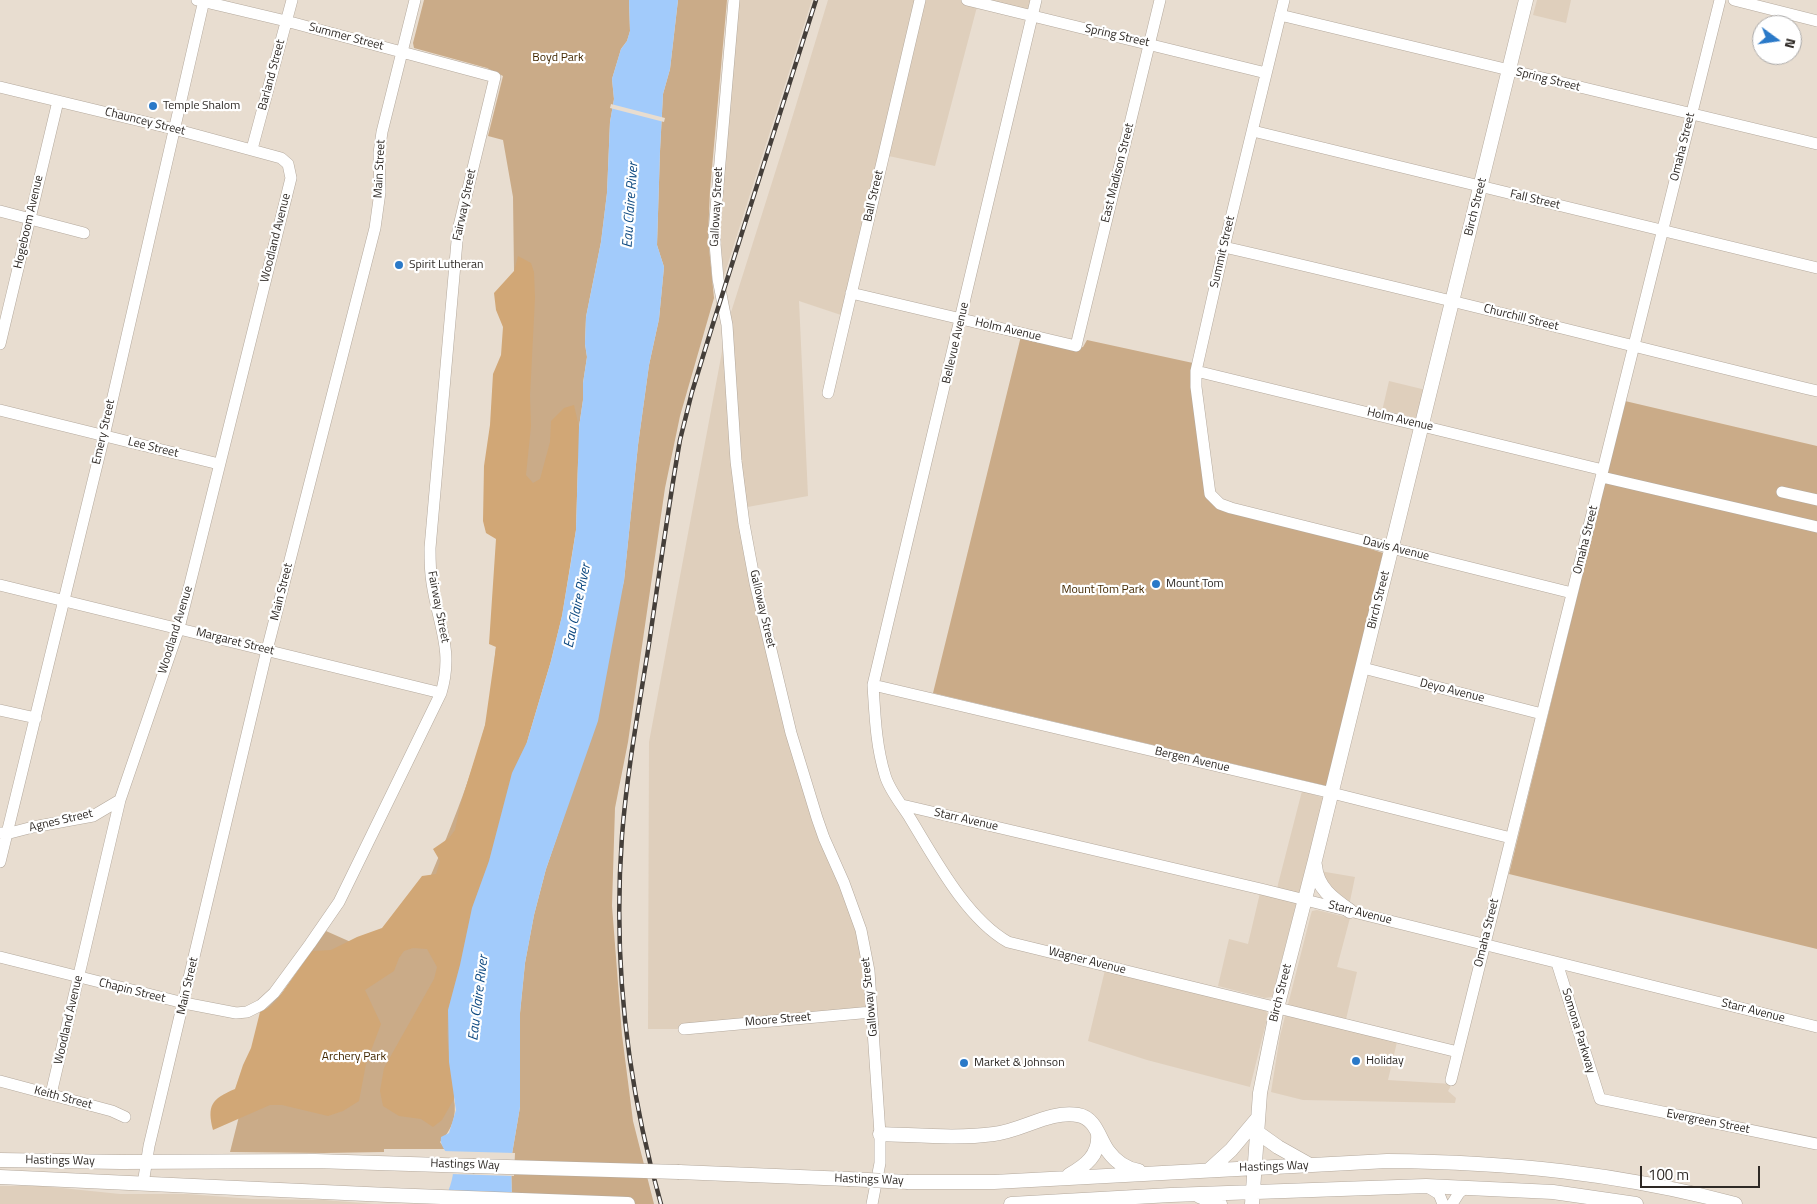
<!DOCTYPE html>
<style>
body{margin:0}
#map{position:relative;width:1817px;height:1204px;overflow:hidden;background:#e8ddd0;font-family:"Titillium Web",sans-serif}
canvas{display:block}
.north{position:absolute;left:1752px;top:15px;width:50px;height:50px;box-sizing:border-box;background:#fff;border:1px solid #aba9a8;border-radius:50%;rotate:104deg;font-size:14px;font-weight:700;line-height:20px;text-align:center;color:#2e2925}
.north::after{content:'';display:block;margin:auto;width:18px;height:22px;background:#2a79c8;clip-path:polygon(50% 0,100% 100%,50% 72%,0 100%)}
.scale{position:absolute;left:1640px;top:1166px;width:120px;height:22px;box-sizing:border-box;border:2px solid #2e2925;border-top:0;padding-left:6px;font-size:15px;line-height:18px;white-space:nowrap;color:#2e2925;-webkit-text-stroke:4px #fff;paint-order:stroke}
</style>
<div id="map">
<canvas width="1817" height="1204"></canvas>
<div class="north">N</div>
<div class="scale">100 m</div>
</div>
<script>
const ctx = document.querySelector('canvas').getContext('2d');
ctx.lineJoin = 'round';
function fillPath(path, color) { ctx.fillStyle = color; ctx.fill(path, 'evenodd'); }
function stroke(path, color, width, dash) { ctx.strokeStyle = color; ctx.lineWidth = width; ctx.lineCap = dash ? 'butt' : 'round'; ctx.setLineDash(dash || []); ctx.stroke(path); }
function label(font, color, halo, rows, align = 'center') {
  ctx.font = font + ' "Titillium Web",sans-serif'; ctx.lineWidth = 4.5; ctx.setLineDash([]); ctx.textBaseline = 'middle'; ctx.strokeStyle = halo; ctx.fillStyle = color; for (const [text, x, y, turn = 0] of rows) {
    ctx.save(); ctx.translate(x, y); ctx.rotate((+turn || 0) * Math.PI / 180); ctx.textAlign = isNaN(turn) ? turn : align; if (halo) ctx.strokeText(text, 0, 0); ctx.fillText(text, 0, 0); ctx.restore();
  }
}
fillPath(new Path2D(`
 M 739,0 L 812,0 L 723,279 L 720,221 Z
 M 828,0 L 1036,0 L 1032,16 L 978,3 L 935,166 L 884,155 L 841,315 L 799,301 L 808,496 L 742,508 L 791,733 L 861,930 L 872,1012 L 684,1029 L 648,1029 L 649,742 L 727,325 L 786,138 Z
 M 1537,0 L 1571,0 L 1566,23 L 1533,15 Z
 M 1389,381 L 1426,390 L 1418,418 L 1413,418 L 1382,411 Z
 M 1302,791 L 1321,797 L 1323,798 L 1323,803 L 1273,993 L 1272,997 L 1265,998 L 1218,986 L 1229,939 L 1248,944 L 1260,893 L 1275,896 Z
 M 1314,870 L 1355,877 L 1349,906 Z
 M 1317,910 L 1350,918 L 1337,967 L 1357,972 L 1344,1028 L 1397,1042 L 1388,1080 L 1452,1084 L 1448,1091 L 1456,1098 L 1455,1103 L 1303,1100 L 1271,1092 L 1280,1036 L 1311,914 L 1312,911 Z
 M 1105,970 L 1266,1011 L 1268,1015 L 1250,1087 L 1147,1060 L 1088,1041 Z
 M 0,1186 L 42,1186 L 120,1194 L 187,1194 L 252,1199 L 324,1200 L 374,1204 L 0,1204 Z`), '#dfcfbc');
fillPath(new Path2D(`
 M 424,0 L 629,0 L 630,31 L 627,41 L 621,49 L 612,79 L 614,99 L 610,122 L 607,193 L 601,242 L 586,317 L 585,344 L 587,357 L 583,383 L 583,400 L 579,427 L 579,457 L 527,742 L 454,1099 C 457,1116 452,1130 440,1142 L 445,1149 L 384,1149 L 384,1152 L 324,1153 L 230,1152 L 266,1009 L 282,993 L 326,931 L 380,955 L 400,947 C 431,875 464,803 485,726 C 492,700 493,673 496,646 L 514,271 L 513,197 L 503,140 L 488,136 L 503,76 L 487,68 L 414,48 L 413,43 Z
 M 678,0 L 727,0 L 710,190 L 708,237 L 714,298 L 680,416 L 665,488 L 628,742 L 615,808 L 612,906 L 622,1035 L 633,1121 L 654,1204 L 512,1204 L 511,1160 L 520,1107 L 520,1013 L 525,963 L 534,915 L 546,869 L 563,819 L 624,581 L 638,445 L 649,365 L 659,319 L 664,267 L 657,245 L 660,151 L 663,94 L 670,69 Z
 M 1021,336 L 1078,348 L 1083,347 L 1087,340 L 1193,363 L 1208,496 L 1383,553 L 1327,786 L 933,693 Z
 M 1625,401 L 1817,446 L 1817,949 L 1509,874 Z`), '#caab88');
fillPath(new Path2D(`
 M 518,256 L 531,263 L 534,272 L 535,298 L 530,396 L 531,426 L 526,475 L 533,483 L 540,479 L 550,442 L 551,421 L 564,408 L 574,405 L 579,427 L 576,530 L 562,616 L 551,661 L 527,742 L 512,773 L 489,861 L 472,908 L 460,965 L 448,1010 L 447,1035 L 454,1099 L 442,1120 L 433,1127 L 421,1119 L 399,1116 L 383,1106 L 380,1091 L 384,1068 L 434,979 L 437,967 L 427,949 L 413,948 L 404,951 L 399,958 L 394,971 L 365,990 L 381,1024 L 366,1064 L 359,1101 L 343,1111 L 328,1116 L 282,1105 L 270,1105 L 213,1130 C 207,1106 211,1099 235,1089 L 243,1065 L 251,1048 L 260,1012 L 271,1006 L 277,1000 L 312,951 L 331,950 L 357,937 L 382,928 L 422,876 L 436,874 L 440,861 L 433,849 L 449,838 L 455,830 L 460,806 L 485,725 L 496,647 L 489,644 L 496,539 L 486,533 L 483,521 L 484,466 L 490,425 L 493,374 L 501,355 L 503,327 L 496,310 L 494,293 L 514,271 Z`), '#d1a776');
fillPath(new Path2D(`
 M 629,0 L 678,0 L 670,69 L 663,94 L 660,151 L 657,245 L 664,267 L 659,319 L 649,365 L 638,445 L 624,581 L 598,721 L 546,869 L 534,915 L 525,963 L 520,1013 L 520,1107 L 511,1160 L 512,1204 L 446,1198 C 449,1188 456,1174 452,1162 C 449,1153 439,1147 441,1137 L 449,1133 L 456,1110 L 449,1062 L 448,1010 L 460,965 L 472,908 L 489,861 L 512,773 L 527,742 L 551,661 L 562,616 L 571,562 L 576,530 L 579,427 L 583,400 L 583,383 L 587,357 L 585,344 L 586,317 L 601,242 L 607,193 L 610,122 L 614,99 L 612,79 L 621,49 L 627,41 L 630,31 Z`), '#a2cbfb');
fillPath(new Path2D(`
 M 611,104 L 665,118 L 664,122 L 610,108 Z
 M 442,1151 L 515,1153 L 514,1176 L 450,1174 L 450,1163 Z`), '#e8ddd0');
const minor = new Path2D(`
 M 734,0 L 714,232 L 718,279 L 727,325 L 736,461 L 744,524 L 755,583 L 791,733 L 817,818 L 824,838 L 844,883 L 861,930 L 869,971 L 880,1134 L 880,1163 L 872,1204
 M 967,0 L 1266,73
 M 1036,0 L 873,685 C 875,716 876,746 885,775 C 889,790 902,805 910,818 C 935,859 966,918 1008,942 L 1458,1052
 M 1284,0 L 1224,247 L 1196,371 L 1196,387 L 1210,494 L 1220,504 L 1231,508 L 1572,593
 M 1734,0 L 1817,21
 M 1280,15 L 1817,144
 M 0,87 L 174,129 L 281,158 L 288,164 L 291,178 L 179,628 L 120,800 L 51,1094
 M 1253,131 L 1817,268
 M 252,149 L 292,0
 M 0,211 L 84,233
 M 1224,247 C 1422,292 1619,343 1817,391
 M 851,293 L 1076,346 L 1160,0
 M 0,344 L 58,101
 M 1196,371 L 1603,470
 M 828,393 L 920,0
 M 0,410 L 219,464
 M 1602,477 L 1817,527
 M 1782,492 L 1817,500
 M 0,585 L 441,693
 M 1363,668 L 1542,714
 M 873,685 L 1332,793 L 1511,838
 M 0,710 L 36,718
 M 902,805 L 1261,889 L 1817,1027
 M 1,833 L 6,834 L 33,827 L 93,816 L 120,800
 M 0,862 L 104,436 L 204,0
 M 0,957 L 184,1003 L 236,1013 L 247,1012 L 261,1005 L 274,993 L 310,944 L 339,902 L 441,693 C 454,651 438,624 432,583 C 430,571 430,559 430,548 L 458,230 L 495,77 L 286,21 L 197,0
 M 1557,963 L 1600,1099 L 1817,1144
 M 684,1029 L 872,1012
 M 1451,1080 L 1720,0
 M 0,1081 L 112,1111 L 125,1117
 M 143,1184 L 149,1146 L 267,650 L 375,228 L 380,192 L 379,153 L 382,132 L 415,0
 M 1426,1186 L 1439,1194 L 1443,1204
 M 1452,1204 L 1459,1193 L 1465,1188`);
const major = new Path2D(`
 M 1315,866 C 1317,888 1333,899 1350,911
 M 1257,1132 L 1278,1147 L 1310,1165
 M 880,1134 C 917,1135 957,1139 994,1134 C 1022,1131 1050,1110 1078,1115 C 1096,1118 1099,1139 1108,1151 C 1116,1162 1127,1169 1139,1171
 M 0,1160 L 121,1162 L 315,1161 L 473,1166
 M 1209,1170 L 1231,1150 L 1257,1119
 M 679,1172 L 848,1179
 M 1069,1175 C 1085,1166 1100,1155 1098,1134
 M 0,1177 L 388,1195 L 628,1204
 M 908,1182 L 994,1182 L 1387,1161 C 1506,1162 1620,1173 1735,1204
 M 1199,1196 L 1220,1204
 M 1011,1204 L 1171,1195 L 1426,1186 L 1553,1192 L 1636,1204
 M 1252,1204 L 1260,1093 L 1277,1008 L 1315,860 L 1526,0`);
stroke(minor, '#b4a99d', 12);
stroke(major, '#b4a99d', 15);
stroke(minor, '#fff', 11);
stroke(major, '#fff', 14);
const rail = new Path2D(`
 M 661,1204 C 627,1085 613,959 622,836 C 627,771 639,707 649,644 C 659,576 668,508 680,440 L 692,392 L 712,327 L 816,0`);
stroke(rail, '#453f3a', 4.5);
stroke(rail, '#fff', 2.5, [8]);
const majorBridge = new Path2D(`
 M 473,1166 L 679,1172
 M 848,1179 L 908,1182`);
stroke(majorBridge, '#b4a99d', 15, []);
stroke(majorBridge, '#fff', 14);
for (const [x, y, r, color] of [
 [153,106,5,"#2a79c8"],
 [399,265,5,"#2a79c8"],
 [1156,584,5,"#2a79c8"],
 [1356,1061,5,"#2a79c8"],
 [964,1063,5,"#2a79c8"]
]) { const dot = new Path2D(); dot.arc(x, y, r, 0, 2 * Math.PI); ctx.fillStyle = color; ctx.fill(dot); stroke(dot, '#fff', 2); }
label('12px', '#2e2925', '#fff', [
 ["Spring Street",1117,36,13],
 ["Summer Street",346,37,15],
 ["Barland Street",272,75,-75],
 ["Spring Street",1548,80,14],
 ["Chauncey Street",145,122,14],
 ["Omaha Street",1683,147,-76],
 ["Main Street",380,169,-87],
 ["East Madison Street",1118,173,-76],
 ["Ball Street",874,196,-77],
 ["Fall Street",1535,200,13],
 ["Fairway Street",465,205,-78],
 ["Galloway Street",717,207,-87],
 ["Birch Street",1476,207,-76],
 ["Hogeboom Avenue",29,222,-77],
 ["Woodland Avenue",276,238,-76],
 ["Summit Street",1223,252,-77],
 ["Churchill Street",1521,318,14],
 ["Holm Avenue",1008,330,13],
 ["Bellevue Avenue",956,343,-77],
 ["Holm Avenue",1400,420,13],
 ["Emery Street",104,432,-77],
 ["Lee Street",153,448,14],
 ["Omaha Street",1586,540,-76],
 ["Davis Avenue",1396,549,14],
 ["Main Street",282,592,-76],
 ["Birch Street",1379,600,-76],
 ["Fairway Street",438,607,79],
 ["Galloway Street",762,609,77],
 ["Woodland Avenue",176,630,-73],
 ["Margaret Street",235,642,14],
 ["Deyo Avenue",1452,691,14],
 ["Bergen Avenue",1192,760,13],
 ["Starr Avenue",966,820,13],
 ["Agnes Street",61,821,-13],
 ["Starr Avenue",1360,913,14],
 ["Omaha Street",1487,933,-76],
 ["Wagner Avenue",1087,961,14],
 ["Main Street",188,986,-77],
 ["Chapin Street",132,991,14],
 ["Birch Street",1281,993,-76],
 ["Galloway Street",870,997,-96],
 ["Starr Avenue",1753,1011,14],
 ["Woodland Avenue",69,1020,-77],
 ["Moore Street",778,1020,-5],
 ["Somona Parkway",1578,1031,73],
 ["Keith Street",63,1098,15],
 ["Evergreen Street",1708,1122,11],
 ["Hastings Way",60,1161,1],
 ["Hastings Way",465,1165,2],
 ["Hastings Way",1274,1167,-2],
 ["Hastings Way",869,1180,2]
]);
label('12px', '#432800', '#fff', [
 ["Boyd Park",558,58],
 ["Mount Tom Park",1103,590],
 ["Archery Park",354,1057]
]);
label('12px', '#2e2925', '#fff', [
 ["Temple Shalom",163,106],
 ["Spirit Lutheran",409,265],
 ["Mount Tom",1166,584],
 ["Holiday",1366,1061],
 ["Market & Johnson",974,1063]
], 'left');
label('italic 14px', '#0d4981', '#fff', [
 ["Eau Claire River",631,205,-86],
 ["Eau Claire River",578,606,-78],
 ["Eau Claire River",479,998,-83]
]);
</script>
